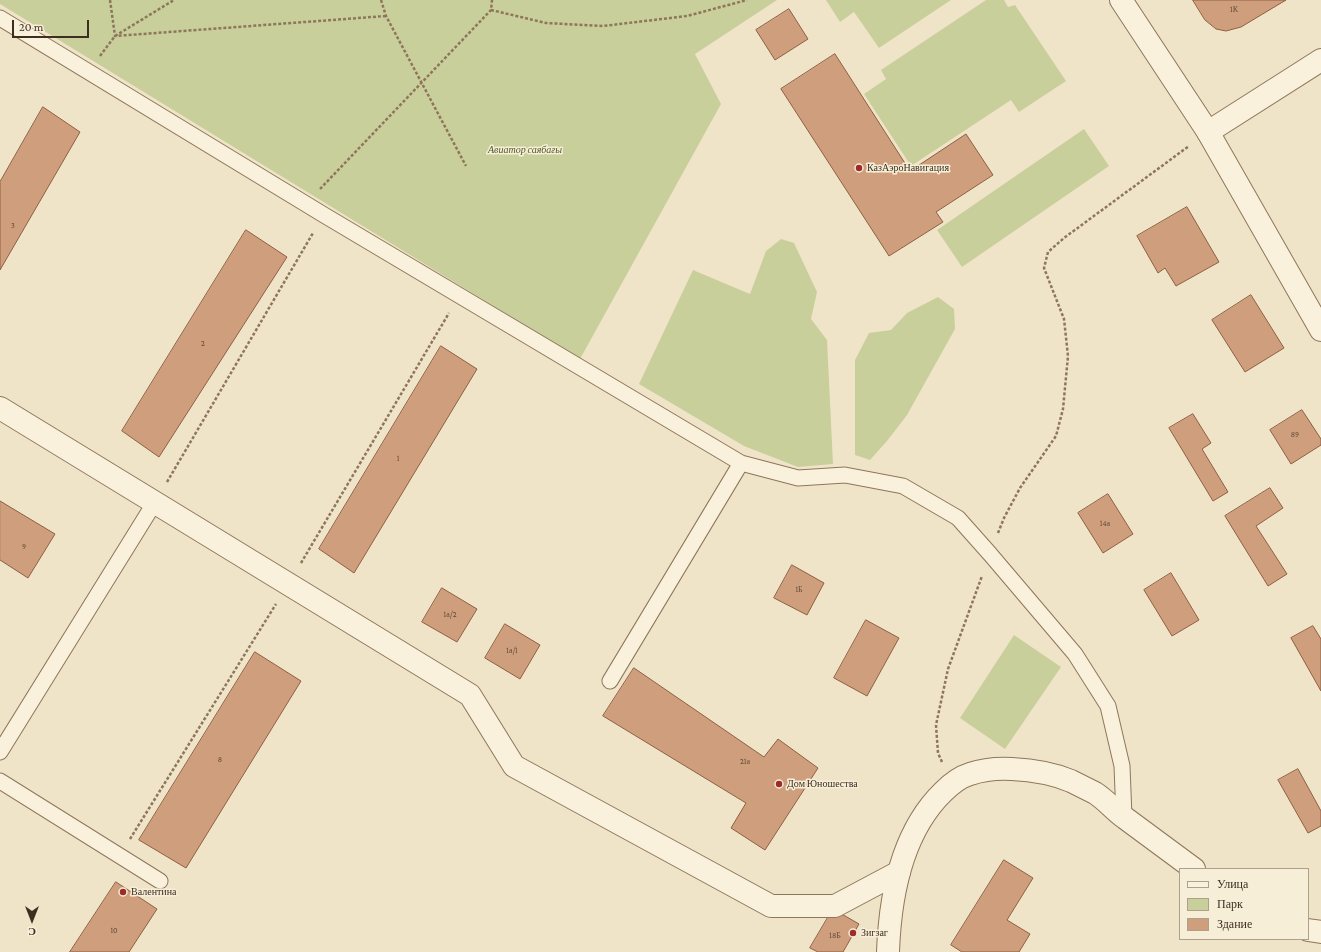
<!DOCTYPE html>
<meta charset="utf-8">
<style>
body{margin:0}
#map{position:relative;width:1321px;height:952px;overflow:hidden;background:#f0e4c8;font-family:"Crimson Pro",serif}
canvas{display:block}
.legend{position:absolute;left:1179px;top:868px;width:130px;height:72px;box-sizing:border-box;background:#f7eed8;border:1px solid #ada18e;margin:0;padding:5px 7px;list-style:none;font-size:12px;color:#3d2e20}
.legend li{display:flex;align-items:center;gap:8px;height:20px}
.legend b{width:20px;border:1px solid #ada18e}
.north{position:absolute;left:12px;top:900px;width:40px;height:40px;-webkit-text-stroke:3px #f7eed8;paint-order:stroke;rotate:180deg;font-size:11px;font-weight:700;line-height:16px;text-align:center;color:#3d2e20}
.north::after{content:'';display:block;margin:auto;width:14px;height:18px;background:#3d2e20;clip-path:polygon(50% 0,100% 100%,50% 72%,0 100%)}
.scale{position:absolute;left:12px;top:20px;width:77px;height:18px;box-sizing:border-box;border:2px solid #3d2e20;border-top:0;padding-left:5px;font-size:12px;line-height:14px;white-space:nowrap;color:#3d2e20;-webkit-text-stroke:3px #f7eed8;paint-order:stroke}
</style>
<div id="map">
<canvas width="1321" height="952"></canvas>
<ul class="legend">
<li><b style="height:5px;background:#faf1dc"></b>Улица</li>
<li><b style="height:11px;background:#c9cf9b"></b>Парк</li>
<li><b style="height:11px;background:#cf9f7d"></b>Здание</li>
</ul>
<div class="north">С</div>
<div class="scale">20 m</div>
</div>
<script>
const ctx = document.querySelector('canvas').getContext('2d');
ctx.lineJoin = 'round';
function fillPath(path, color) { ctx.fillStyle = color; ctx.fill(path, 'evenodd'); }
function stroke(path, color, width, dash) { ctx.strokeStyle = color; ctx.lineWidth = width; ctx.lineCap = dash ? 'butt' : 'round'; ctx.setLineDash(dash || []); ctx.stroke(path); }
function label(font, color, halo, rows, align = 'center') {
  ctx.font = font + ' "Crimson Pro",serif'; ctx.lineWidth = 3; ctx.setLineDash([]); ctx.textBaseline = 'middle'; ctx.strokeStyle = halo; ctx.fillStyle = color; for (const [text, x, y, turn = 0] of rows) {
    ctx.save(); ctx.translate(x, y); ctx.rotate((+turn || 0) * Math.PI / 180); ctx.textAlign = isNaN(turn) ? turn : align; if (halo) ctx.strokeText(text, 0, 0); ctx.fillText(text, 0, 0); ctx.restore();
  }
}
fillPath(new Path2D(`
 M 0,0 L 777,0 L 695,54 L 721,104 L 580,359 L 0,4 Z
 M 826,0 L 951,0 L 879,48 L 854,12 L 840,22 Z
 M 986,0 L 1004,0 L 1008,7 L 1015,5 L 1066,81 L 1019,112 L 1011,100 L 911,166 L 864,94 L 886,79 L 881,70 Z
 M 1084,129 L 1109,166 L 962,267 L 937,230 Z
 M 781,239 L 794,243 L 817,292 L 811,319 L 827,340 L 833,464 L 798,467 L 744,446 L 639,384 L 693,270 L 750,294 L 766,251 Z
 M 938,297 L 954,309 L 955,329 L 907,415 L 887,441 L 870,460 L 855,455 L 855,360 L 869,333 L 891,330 L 907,313 Z
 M 1014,635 L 1061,667 L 1005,749 L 960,718 Z`), '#c9cf9b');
const building = new Path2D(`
 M 1193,0 L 1286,0 L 1241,27 L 1226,31 L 1216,29 L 1205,20 Z
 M 789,9 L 808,39 L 775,60 L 756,30 Z
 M 835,54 L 910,171 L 966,134 L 993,175 L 936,212 L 943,222 L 889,256 L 781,89 Z
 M 43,107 L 80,132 L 0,270 L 0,182 Z
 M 1187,207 L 1219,262 L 1176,286 L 1165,268 L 1158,273 L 1137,236 Z
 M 246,230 L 287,257 L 159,457 L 122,431 Z
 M 1251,295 L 1284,348 L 1245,372 L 1212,320 Z
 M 441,346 L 477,369 L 354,573 L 319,549 Z
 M 1302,410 L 1321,439 L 1321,445 L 1291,464 L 1270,430 Z
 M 1193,414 L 1211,443 L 1202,449 L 1228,492 L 1213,501 L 1169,428 Z
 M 1270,488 L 1283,508 L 1256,526 L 1287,574 L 1268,586 L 1225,516 Z
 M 1108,494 L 1133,534 L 1103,553 L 1078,513 Z
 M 0,501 L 55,534 L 28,578 L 0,560 Z
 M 792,565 L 824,583 L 807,615 L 774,598 Z
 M 1171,573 L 1199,620 L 1172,636 L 1144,590 Z
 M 442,588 L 477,609 L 457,642 L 422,622 Z
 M 866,620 L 899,638 L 867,696 L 834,678 Z
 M 505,624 L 540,645 L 520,679 L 485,658 Z
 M 1313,626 L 1321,639 L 1321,691 L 1291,638 Z
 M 255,652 L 301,681 L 186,868 L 139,840 Z
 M 634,668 L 764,757 L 778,739 L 818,768 L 765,850 L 731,828 L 746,803 L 603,716 Z
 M 1298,769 L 1321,811 L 1321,826 L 1308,833 L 1278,780 Z
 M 1004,860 L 1033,878 L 1007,920 L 1030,934 L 1019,952 L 962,952 L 951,945 Z
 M 116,882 L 157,909 L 129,952 L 70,952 Z
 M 833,909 L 859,924 L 843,952 L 818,952 L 810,948 Z`);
fillPath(building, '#cf9f7d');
stroke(building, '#8d5f41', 1);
const service = new Path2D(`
 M 0,18 L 324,215 L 741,463 L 798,478 L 845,475 L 903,486 L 958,518 L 990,554 L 1075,654 L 1108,706 L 1122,766 L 1124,817
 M 610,681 L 741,463
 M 0,752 L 155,502
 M 0,781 L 160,881`);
const minor = new Path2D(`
 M 1208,132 L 1321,60
 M 0,408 L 470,695 L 514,766 L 771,906 L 835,906 L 899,872`);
const tertiary = new Path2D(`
 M 1121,0 L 1208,132 L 1321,330
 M 1308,930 L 1321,932
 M 888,952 C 890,896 901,833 943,792 C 950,785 960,777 970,774 C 985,769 996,768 1012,769 C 1032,770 1052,773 1071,781 C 1079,785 1087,789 1095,793 C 1106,800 1115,811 1125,818 C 1148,835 1171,852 1194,869`);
stroke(service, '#8d765c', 17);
stroke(minor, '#8d765c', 24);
stroke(tertiary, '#8d765c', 24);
stroke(new Path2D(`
 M 110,0 L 115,36 L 386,16
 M 381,0 L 386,16 L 466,166
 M 491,10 L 546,23 L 603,26 L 687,16 L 747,0
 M 100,56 L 115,36 L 174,0
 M 320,189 L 491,10 L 492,0
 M 167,482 L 313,233
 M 998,533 L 1004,518 L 1020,488 L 1056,436 L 1063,409 L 1068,356 L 1064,319 L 1044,268 L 1048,252 L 1064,238 L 1189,146
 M 301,563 L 449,313
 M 942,762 L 938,753 L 936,725 L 948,669 L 982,576
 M 130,839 L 276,604`), '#8d765c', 2.5, [3, 2]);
stroke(service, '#faf1dc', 15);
stroke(minor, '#faf1dc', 22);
stroke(tertiary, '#faf1dc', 22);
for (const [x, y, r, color] of [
 [859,168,4,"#9e2a2b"],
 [779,784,4,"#9e2a2b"],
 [123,892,4,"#9e2a2b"],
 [853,933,4,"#9e2a2b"]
]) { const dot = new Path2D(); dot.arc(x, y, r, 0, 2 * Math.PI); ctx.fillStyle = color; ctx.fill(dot); stroke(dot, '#f7eed8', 1.5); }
label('8px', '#624a37', null, [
 ["1К",1234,10],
 ["3",13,226],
 ["2",203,344],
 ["89",1295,435],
 ["1",398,459],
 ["14а",1105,524],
 ["9",24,547],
 ["1Б",799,590],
 ["1а/2",450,615],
 ["1а/1",512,651],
 ["8",220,760],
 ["21а",745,762],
 ["10",114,931],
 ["18Б",835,936]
]);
label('italic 10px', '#4d5a26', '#f7eed8', [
 ["Авиатор саябағы",525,150]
]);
label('10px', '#3d2e20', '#f7eed8', [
 ["КазАэроНавигация",867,168],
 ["Дом Юношества",787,784],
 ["Валентина",131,892],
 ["Зигзаг",861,933]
], 'left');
</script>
